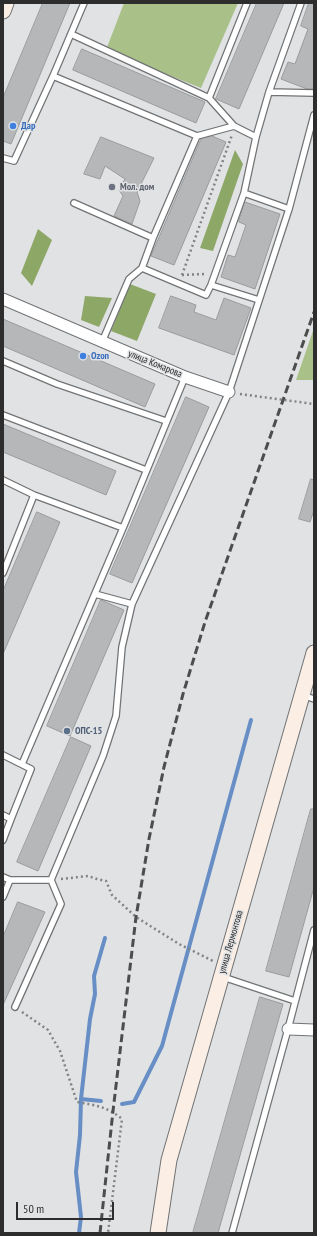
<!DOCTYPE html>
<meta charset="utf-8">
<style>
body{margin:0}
#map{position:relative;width:317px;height:1236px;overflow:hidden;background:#e0e2e4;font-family:"PT Sans Narrow",sans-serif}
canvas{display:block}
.frame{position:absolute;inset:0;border:4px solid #2d2d2e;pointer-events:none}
.scale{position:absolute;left:16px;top:1202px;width:98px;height:18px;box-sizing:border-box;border:2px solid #2d2d2e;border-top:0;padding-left:5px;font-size:12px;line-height:14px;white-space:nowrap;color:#2d2d2e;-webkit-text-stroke:3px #e0e2e4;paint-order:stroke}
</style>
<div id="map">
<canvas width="317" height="1236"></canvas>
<div class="frame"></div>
<div class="scale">50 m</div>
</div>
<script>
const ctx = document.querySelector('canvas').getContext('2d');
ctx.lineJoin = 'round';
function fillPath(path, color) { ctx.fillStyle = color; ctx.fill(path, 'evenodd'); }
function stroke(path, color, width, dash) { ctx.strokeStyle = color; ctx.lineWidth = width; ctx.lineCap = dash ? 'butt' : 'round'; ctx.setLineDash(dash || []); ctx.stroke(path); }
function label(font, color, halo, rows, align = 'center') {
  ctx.font = font + ' "PT Sans Narrow",sans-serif'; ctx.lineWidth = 3; ctx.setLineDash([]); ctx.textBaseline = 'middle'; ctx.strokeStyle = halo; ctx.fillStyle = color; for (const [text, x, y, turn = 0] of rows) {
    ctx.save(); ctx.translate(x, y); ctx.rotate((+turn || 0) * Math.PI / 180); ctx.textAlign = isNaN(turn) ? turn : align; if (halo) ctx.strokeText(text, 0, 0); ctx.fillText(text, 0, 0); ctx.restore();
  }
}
fillPath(new Path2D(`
 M 124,3 L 238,3 L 201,88 L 106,50 Z
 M 314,328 L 314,380 L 296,380 Z`), '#a9c189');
fillPath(new Path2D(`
 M 235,150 L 243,164 L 213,251 L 200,248 Z
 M 38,229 L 52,240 L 32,286 L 21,273 Z
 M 130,284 L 156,294 L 137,341 L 111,331 Z
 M 85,296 L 112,298 L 99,327 L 81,320 Z`), '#8da767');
stroke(new Path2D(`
 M 81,1099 L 101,1101
 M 122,1104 L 134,1102 L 162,1046 L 251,720
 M 79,1233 L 81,1217 L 76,1172 L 80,1135 L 81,1099 L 90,1019 L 95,994 L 94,976 L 105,938`), '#678ec5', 4);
const building = new Path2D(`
 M 43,3 L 70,3 L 11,144 L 3,141 L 3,98 Z
 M 257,3 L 284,3 L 239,109 L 216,99 Z
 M 309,3 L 314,3 L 314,89 L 307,89 L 281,79 L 288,62 L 295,64 L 308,29 L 301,26 Z
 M 82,49 L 205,102 L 196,123 L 73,70 Z
 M 212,136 L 226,142 L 174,265 L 151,256 L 201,139 Z
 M 101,137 L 154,158 L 137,192 L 140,201 L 132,224 L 114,216 L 123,196 L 119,190 L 125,179 L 105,166 L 100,179 L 84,174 Z
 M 245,202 L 280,214 L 255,289 L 221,277 L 228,255 L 235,257 L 246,225 L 239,222 Z
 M 171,296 L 196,305 L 194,312 L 216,320 L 224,298 L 251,308 L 234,355 L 159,328 Z
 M 3,319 L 155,384 L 145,407 L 3,346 Z
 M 186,397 L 209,407 L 132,583 L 110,574 Z
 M 3,424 L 116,471 L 106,495 L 3,452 Z
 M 311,479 L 314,480 L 314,510 L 310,522 L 299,519 Z
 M 37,512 L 60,522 L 3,654 L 3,591 Z
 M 101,600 L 124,610 L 70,736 L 47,726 Z
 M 71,737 L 91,746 L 38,871 L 17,862 Z
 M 311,809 L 314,809 L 314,887 L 289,977 L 266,971 Z
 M 18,902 L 45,912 L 3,1005 L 3,937 Z
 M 260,997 L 283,1004 L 218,1233 L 193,1233 Z`);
fillPath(building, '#b5b7b9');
stroke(building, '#999b9c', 1);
const service = new Path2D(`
 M 71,34 L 209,98 L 247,3
 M 53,76 L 197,136 L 153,238 L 142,268 L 129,279 L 102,342
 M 269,92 L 314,93
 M 209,98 L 234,126
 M 197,136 L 234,126 L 256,137
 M 3,158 L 14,161 L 53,76 L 84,3
 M 244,193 L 289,209
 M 74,203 L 153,238
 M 142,268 L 206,295 L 211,285 L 244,193 L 256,137 L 269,92 L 301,3
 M 211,285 L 259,300
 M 3,361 L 57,384 L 166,421
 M 3,415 L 146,470
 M 3,480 L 34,495 L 123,528 L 22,764
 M 123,528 L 185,377
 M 3,573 L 34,495
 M 95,594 L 132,604
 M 302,695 L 314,699
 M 3,755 L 31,769 L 11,819 L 3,815
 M 3,840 L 11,819
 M 3,877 L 10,880 L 51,880
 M 3,897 L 10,880
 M 223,977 L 295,1001
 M 15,1007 L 61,904 L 51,880 L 103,756 L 116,716 L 122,647 L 132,604 L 229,392 L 289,209 L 314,115
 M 232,1233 L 288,1029 L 314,930`);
const minor = new Path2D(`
 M 3,299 L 185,377 L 229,392
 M 288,1029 L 314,1030`);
const secondary = new Path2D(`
 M 3,11 L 6,3
 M 158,1233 L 169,1160 L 314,653`);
stroke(service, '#717375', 8);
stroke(minor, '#717375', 13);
stroke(secondary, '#717375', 17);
stroke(new Path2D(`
 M 182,275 L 232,135
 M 182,275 L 205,274
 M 240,394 L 314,404
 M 61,879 L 88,876 L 97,879 L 106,881 L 112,895 L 136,917 L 179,944 L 213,961
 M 22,1012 L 48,1030 L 60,1051 L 77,1102 C 95,1105 108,1107 122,1119 L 108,1233`), '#828384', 2.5, [2, 3]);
stroke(service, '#fff', 5.5);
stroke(minor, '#fff', 11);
stroke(secondary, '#fbeee5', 15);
stroke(new Path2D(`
 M 100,1233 L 113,1111 L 136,917 L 149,839 L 164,767 L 183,694 L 205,622 L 314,312`), '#4d4d4e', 3, [8, 4]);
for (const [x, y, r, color] of [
 [13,126,4,"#3f7fe0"],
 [112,187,4,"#6b7280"],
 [83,356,4,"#3f7fe0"],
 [67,731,4,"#5c6f8a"]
]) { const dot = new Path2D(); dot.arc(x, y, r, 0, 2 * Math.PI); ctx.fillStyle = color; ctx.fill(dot); stroke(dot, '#e0e2e4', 1.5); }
label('bold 10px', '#366cbe', '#e0e2e4', [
 ["Дар",21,126],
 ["Ozon",91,356]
], 'left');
label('bold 10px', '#5b616d', '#e0e2e4', [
 ["Мол. дом",120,187]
], 'left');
label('10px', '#2d2d2e', '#e0e2e4', [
 ["улица Комарова",155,364,22],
 ["улица Лермонтова",231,942,-74]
]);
label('bold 10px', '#4e5e75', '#e0e2e4', [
 ["ОПС-15",75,731]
], 'left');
</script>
